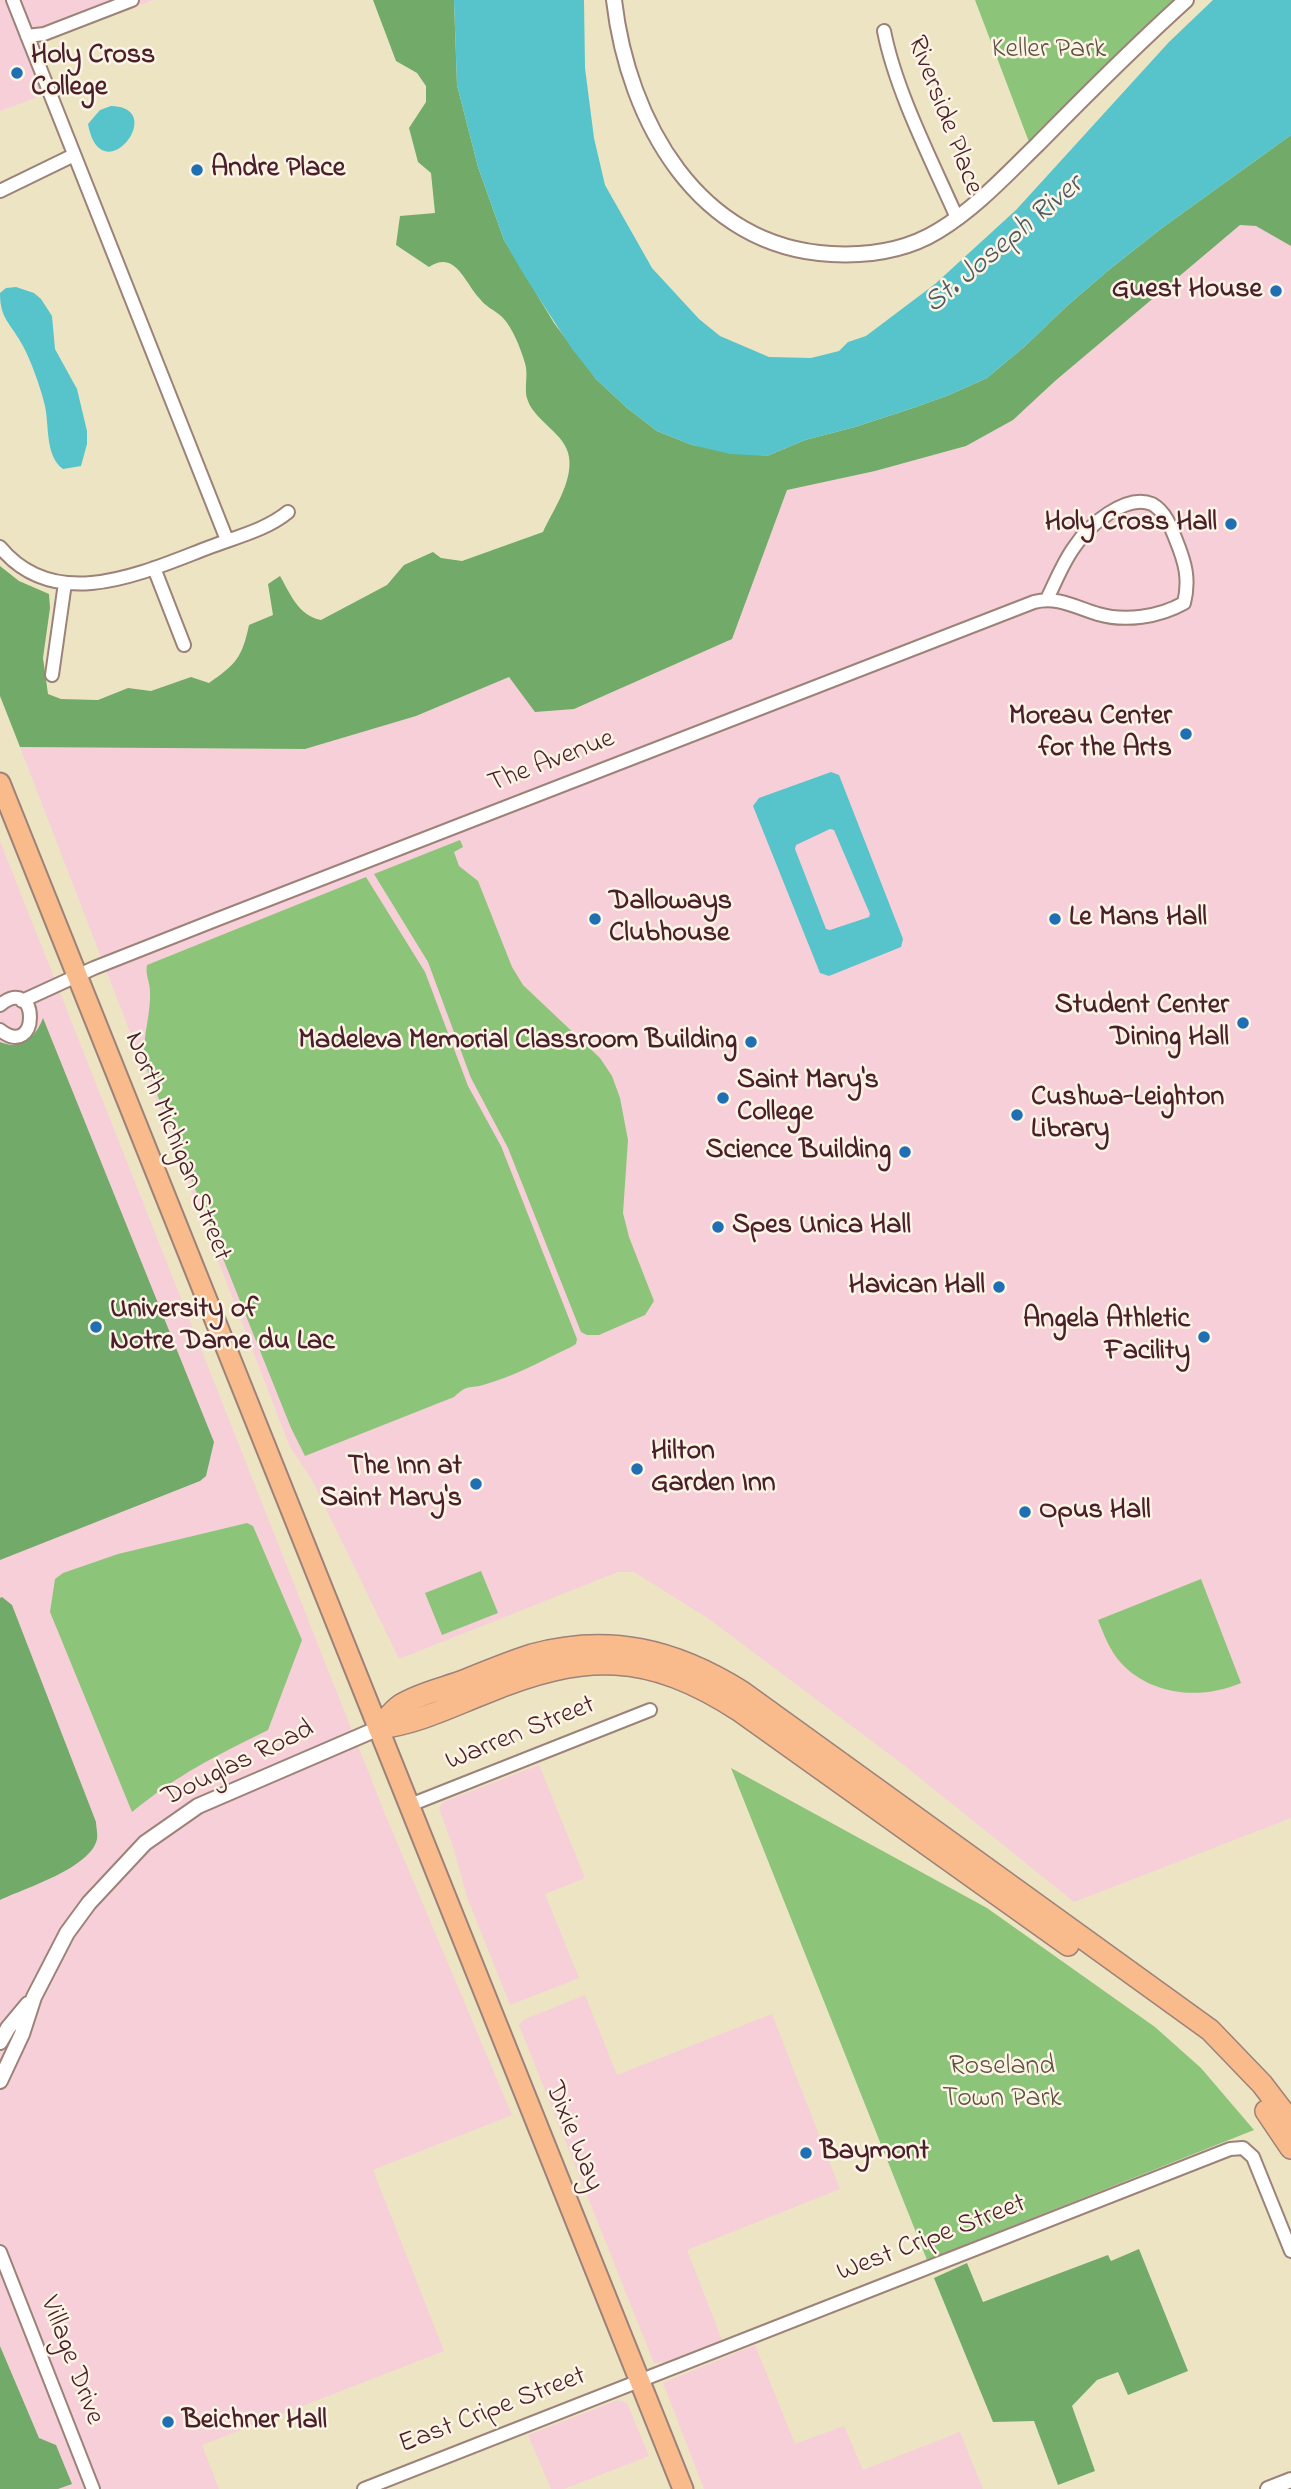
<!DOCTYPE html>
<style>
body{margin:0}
canvas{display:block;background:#ede4c4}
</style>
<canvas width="1291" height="2489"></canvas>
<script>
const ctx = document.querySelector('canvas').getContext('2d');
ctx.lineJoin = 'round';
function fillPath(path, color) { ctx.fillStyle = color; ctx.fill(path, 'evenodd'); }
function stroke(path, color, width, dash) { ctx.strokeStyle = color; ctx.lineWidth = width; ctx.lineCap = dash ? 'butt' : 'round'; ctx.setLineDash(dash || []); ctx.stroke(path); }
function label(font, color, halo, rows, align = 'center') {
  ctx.font = font + ' "Indie Flower",sans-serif'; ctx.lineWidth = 5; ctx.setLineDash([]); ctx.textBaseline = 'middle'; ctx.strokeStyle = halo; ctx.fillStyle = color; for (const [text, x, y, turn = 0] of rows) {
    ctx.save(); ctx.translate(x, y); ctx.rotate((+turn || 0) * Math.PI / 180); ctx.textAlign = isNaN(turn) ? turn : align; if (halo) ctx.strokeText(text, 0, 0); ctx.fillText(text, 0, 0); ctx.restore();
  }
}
fillPath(new Path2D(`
 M 0,0 L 153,0 L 58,36 L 27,52 L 43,95 L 0,111 Z
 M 1291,186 L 1291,1818 L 1074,1902 L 905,1766 L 709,1619 L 634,1572 L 618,1572 L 399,1659 L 312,1480 L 290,1447 L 20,747 L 305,749 L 416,716 L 509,677 L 535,711 L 574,709 L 732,639 L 787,490 L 875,471 L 966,446 L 1013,420 L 1055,381 L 1240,225 Z
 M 0,841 L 385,1814 L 512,2115 L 373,2170 L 444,2351 L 202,2445 L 219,2489 L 0,2489 Z
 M 539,1765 L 585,1878 L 545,1894 L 579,1978 L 510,2005 L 467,1897 L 454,1850 L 439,1808 L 443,1802 Z
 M 585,1995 L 617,2075 L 772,2014 L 840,2189 L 687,2250 L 722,2340 L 665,2362 L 654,2363 L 519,2025 L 525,2019 Z
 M 755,2345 L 795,2444 L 844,2426 L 863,2470 L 960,2432 L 983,2489 L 704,2489 L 663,2383 Z
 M 618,2400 L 627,2403 L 649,2456 L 564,2489 L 551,2489 L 528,2435 Z`), '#f6cfd8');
fillPath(new Path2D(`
 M 975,0 L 1176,0 L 1029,142 Z
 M 460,840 L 463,847 L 454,852 L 459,866 L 478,881 L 512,967 L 523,985 L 600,1058 L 612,1076 L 620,1098 L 628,1140 L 623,1213 L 629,1237 L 654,1301 L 645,1315 L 599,1335 L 587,1335 L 581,1332 L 508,1148 L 471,1078 L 428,962 L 374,874 Z
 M 366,877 L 425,972 L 468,1086 L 501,1146 L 577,1339 L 576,1344 L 571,1347 C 543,1360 513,1377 483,1385 C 467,1389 468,1384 454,1397 L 305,1456 L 291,1428 L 145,1064 C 141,1040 151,1017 150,992 C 150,982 145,974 147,965 Z
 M 247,1523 L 253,1526 L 302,1640 L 268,1730 C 217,1755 177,1775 132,1812 L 50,1612 L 55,1579 L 63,1573 L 118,1554 Z
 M 481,1571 L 498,1613 L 442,1635 L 425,1593 Z
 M 1201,1579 L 1241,1683 C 1201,1700 1152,1696 1121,1663 C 1110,1651 1104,1635 1098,1620 Z
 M 731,1768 L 987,1908 L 1155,2027 L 1201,2068 L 1254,2130 L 927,2260 Z`), '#8cc579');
fillPath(new Path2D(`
 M 373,0 L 454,0 L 457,85 L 478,167 L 504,240 L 554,323 L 596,379 L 627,408 L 657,431 L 692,445 L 767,456 L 805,440 L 855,427 L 913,408 L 949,395 L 987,378 L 1024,347 L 1068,305 L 1110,269 L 1162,228 L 1291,135 L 1291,246 L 1256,226 L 1240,225 L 1055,381 L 1013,420 L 966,446 L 875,471 L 787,490 L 732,639 L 574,709 L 535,712 L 509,677 L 416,716 L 305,749 L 20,747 L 0,696 L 0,566 L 19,581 L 49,594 L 50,608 L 43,658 L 48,694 L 61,699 L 98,700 L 128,688 L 151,691 L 191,677 L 209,683 C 236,664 242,658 249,625 L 273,615 L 268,584 L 280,576 C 291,595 298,615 321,620 L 387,585 L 404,565 L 433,552 L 441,558 L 462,561 L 543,532 C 553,510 573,482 569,457 C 566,434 535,421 528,401 C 523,390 529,376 525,363 C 521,349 512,326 501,316 C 494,310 485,306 480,299 C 465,283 455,249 429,267 L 396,245 L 400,216 L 435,213 L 431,173 L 418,162 L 409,128 L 426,102 L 426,86 L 417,73 L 396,61 Z
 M 43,1018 L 214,1442 L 206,1476 L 200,1481 L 0,1560 L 0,1042 C 21,1051 36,1037 43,1018 Z
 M 2,1597 L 12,1605 L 96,1822 C 96,1827 98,1834 97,1839 C 91,1868 25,1888 0,1900 L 0,1598 Z
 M 1139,2249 L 1188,2371 L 1128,2395 L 1118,2372 L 1097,2380 L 1072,2406 L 1095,2471 L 1058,2485 L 1034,2421 L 993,2422 L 934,2278 L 967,2263 L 983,2302 L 1108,2255 L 1111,2261 Z
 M 0,2346 L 39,2438 L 56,2445 L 72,2484 L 58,2489 L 0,2489 Z`), '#71aa69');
fillPath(new Path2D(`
 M 454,0 L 584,0 L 585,68 L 594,138 L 605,185 L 652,268 L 699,319 L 720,336 L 769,357 L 811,358 L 839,351 L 848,342 L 866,336 L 935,284 L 1016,210 L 1169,42 L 1213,0 L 1291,0 L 1291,135 L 1162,228 L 1110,269 L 1068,305 L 1024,347 L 987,378 L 949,395 L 913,408 L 855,427 L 805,440 L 767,456 L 730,454 L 692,445 L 657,431 L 627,408 L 596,379 L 572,349 L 524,275 L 504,240 L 478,167 L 457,85 Z
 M 111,106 C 170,107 101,195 88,124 L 100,110 Z
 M 16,287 L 34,293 L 41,299 L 52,316 L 55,349 L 77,389 L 87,431 L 87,444 L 81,466 L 63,469 C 44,455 50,423 44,402 C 39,384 32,363 23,346 C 11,323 0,320 0,293 L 6,288 Z
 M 831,772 L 839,775 L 903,939 L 901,947 L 829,976 L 820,973 L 753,806 L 759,798 ZM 830,829 L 834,830 L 870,914 L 869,917 L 830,930 L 826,929 L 795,849 L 796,845 Z`), '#56c4ca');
const minor = new Path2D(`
 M 13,0 L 227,540
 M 884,31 C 896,92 932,161 957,218
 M 27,36 L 44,34 L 132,0
 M 0,191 L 74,155
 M 0,547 C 56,615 144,572 210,547 C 236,537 266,530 288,512
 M 154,568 L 184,645
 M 52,675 L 65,583
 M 22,1001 L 94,968 L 218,919 L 1034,602 C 1057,596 1075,607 1098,614 C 1125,622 1159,617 1184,603 C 1190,579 1185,562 1176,540 C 1171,527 1165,511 1152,504 C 1126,493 1088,526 1075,546 C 1063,562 1056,581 1047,599
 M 0,1005 C 40,973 40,1061 0,1030
 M 410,1805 L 650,1710
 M 0,2252 L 93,2489
 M 364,2489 L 1230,2149 L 1243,2148 L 1253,2157 L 1291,2251`);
const tertiary = new Path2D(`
 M 614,0 C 628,121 698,247 831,254 C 868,256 907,250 938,231 C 977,207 1006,175 1038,144 C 1086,95 1135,46 1186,0
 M 0,2042 L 8,2028 L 28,2004
 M 0,2081 L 22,2034 L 34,1997 L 67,1933 L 89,1903 L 145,1843 L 198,1806 L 379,1728
 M 1268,2489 L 1291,2480`);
const primary = new Path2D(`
 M 0,783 L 683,2489`);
const motorway = new Path2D(`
 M 379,1728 C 385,1721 393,1710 401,1705 C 420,1693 446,1688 466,1680 C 488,1671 510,1662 532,1655 C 610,1634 675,1650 742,1692 L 1210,2030 L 1262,2084 L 1291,2122
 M 379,1728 C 418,1723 449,1707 485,1693 C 584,1652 648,1651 740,1711 L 1068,1945
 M 1266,2111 L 1291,2148`);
stroke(minor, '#9c8278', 16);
stroke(tertiary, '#9c8278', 18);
stroke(primary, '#9c8278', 23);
stroke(motorway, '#9c8278', 24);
stroke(minor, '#fff', 12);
stroke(tertiary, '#fff', 14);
stroke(primary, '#fabb8c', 19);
stroke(motorway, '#fabb8c', 21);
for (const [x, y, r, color] of [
 [17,73,7,"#1f6fb2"],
 [197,170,7,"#1f6fb2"],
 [1276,291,7,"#1f6fb2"],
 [1231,524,7,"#1f6fb2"],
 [1186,734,7,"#1f6fb2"],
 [595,919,7,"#1f6fb2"],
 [1055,919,7,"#1f6fb2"],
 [1243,1023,7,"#1f6fb2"],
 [751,1042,7,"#1f6fb2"],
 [723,1098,7,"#1f6fb2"],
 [1017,1115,7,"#1f6fb2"],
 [905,1152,7,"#1f6fb2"],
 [718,1227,7,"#1f6fb2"],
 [999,1287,7,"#1f6fb2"],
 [96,1327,7,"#1f6fb2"],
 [1204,1337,7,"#1f6fb2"],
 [637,1469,7,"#1f6fb2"],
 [476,1484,7,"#1f6fb2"],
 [1025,1512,7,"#1f6fb2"],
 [806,2153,7,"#1f6fb2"],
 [168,2422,7,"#1f6fb2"]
]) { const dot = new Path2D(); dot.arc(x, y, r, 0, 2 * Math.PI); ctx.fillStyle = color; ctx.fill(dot); stroke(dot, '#fcf5e5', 2.5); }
label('28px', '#5e5142', '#fcf5e5', [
 ["Keller Park",1049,51],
 ["Roseland",1002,2068],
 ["Town Park",1002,2100]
]);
label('bold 28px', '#4a1f2b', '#fcf5e5', [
 ["Holy Cross",31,57],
 ["College",31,89],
 ["Andre Place",211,170],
 ["Guest House",1262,291,"right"],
 ["Holy Cross Hall",1217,524,"right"],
 ["Moreau Center",1172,718,"right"],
 ["for the Arts",1172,750,"right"],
 ["Dalloways",609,903],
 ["Clubhouse",609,935],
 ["Le Mans Hall",1069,919],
 ["Student Center",1229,1007,"right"],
 ["Dining Hall",1229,1039,"right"],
 ["Madeleva Memorial Classroom Building",737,1042,"right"],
 ["Saint Mary's",737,1082],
 ["College",737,1114],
 ["Cushwa-Leighton",1031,1099],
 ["Library",1031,1131],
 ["Science Building",891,1152,"right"],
 ["Spes Unica Hall",732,1227],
 ["Havican Hall",985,1287,"right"],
 ["University of",110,1311],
 ["Notre Dame du Lac",110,1343],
 ["Angela Athletic",1190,1321,"right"],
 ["Facility",1190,1353,"right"],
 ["Hilton",651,1453],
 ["Garden Inn",651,1485],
 ["The Inn at",462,1468,"right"],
 ["Saint Mary's",462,1500,"right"],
 ["Opus Hall",1039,1512],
 ["Baymont",820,2153],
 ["Beichner Hall",182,2422]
], 'left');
label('28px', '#4a1f2b', '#fcf5e5', [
 ["Riverside Place",943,116,69],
 ["The Avenue",552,763,-21],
 ["North Michigan Street",176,1147,68],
 ["Warren Street",521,1735,-22],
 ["Douglas Road",239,1765,-26],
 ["Dixie Way",572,2137,68],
 ["West Cripe Street",932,2240,-21],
 ["Village Drive",70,2361,69],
 ["East Cripe Street",493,2412,-21]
]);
label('italic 30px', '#4e5963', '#fcf5e5', [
 ["St. Joseph River",1005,246,-40]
]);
</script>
